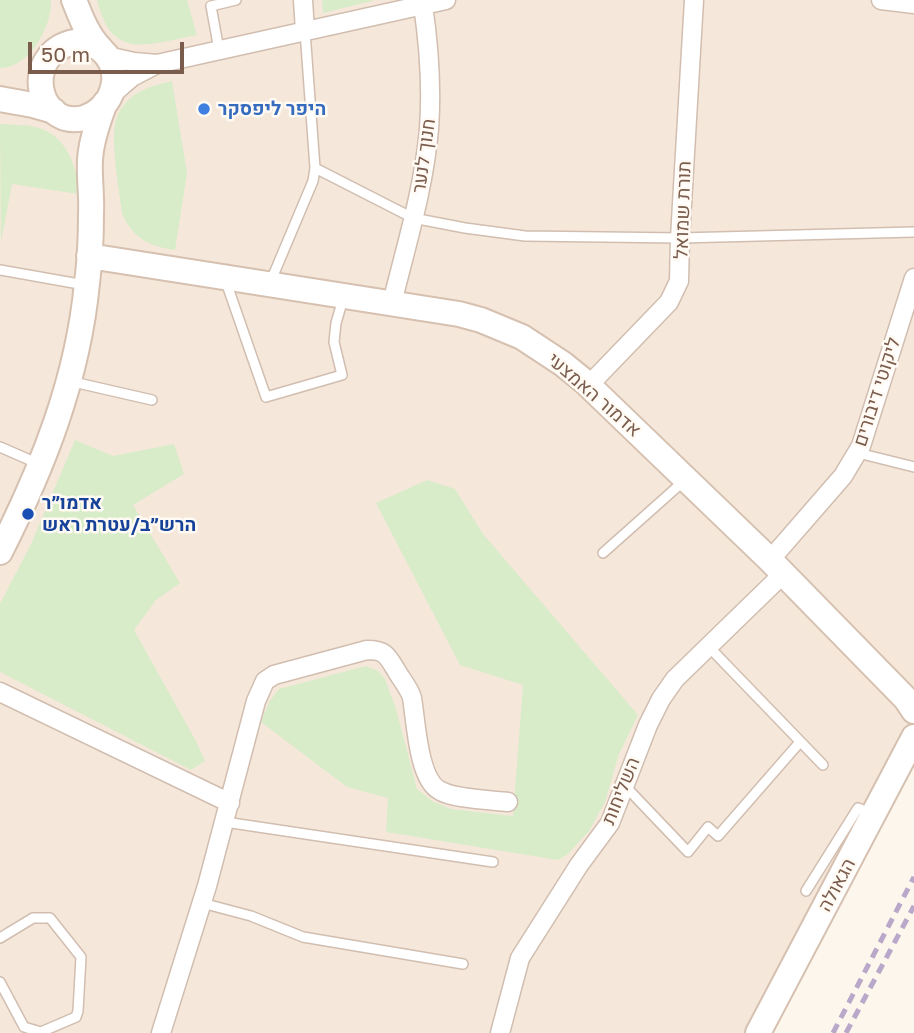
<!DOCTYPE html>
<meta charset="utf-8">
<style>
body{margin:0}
#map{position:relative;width:914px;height:1033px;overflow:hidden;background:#fdf6ec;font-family:"Golos Text",sans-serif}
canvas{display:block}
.scale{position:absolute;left:28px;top:42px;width:156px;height:32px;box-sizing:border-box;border:4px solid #7a5c4d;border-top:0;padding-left:9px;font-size:21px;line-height:24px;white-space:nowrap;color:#7a5c4d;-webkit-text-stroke:5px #fffaf3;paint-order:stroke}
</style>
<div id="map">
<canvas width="914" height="1033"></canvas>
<div class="scale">50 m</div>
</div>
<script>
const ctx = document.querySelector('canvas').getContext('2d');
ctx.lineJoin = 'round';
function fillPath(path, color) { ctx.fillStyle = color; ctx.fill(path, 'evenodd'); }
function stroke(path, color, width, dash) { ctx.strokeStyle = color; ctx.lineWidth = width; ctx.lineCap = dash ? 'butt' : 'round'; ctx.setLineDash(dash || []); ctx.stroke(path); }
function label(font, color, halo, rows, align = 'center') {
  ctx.font = font + ' "Golos Text",Heebo,sans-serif'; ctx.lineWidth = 5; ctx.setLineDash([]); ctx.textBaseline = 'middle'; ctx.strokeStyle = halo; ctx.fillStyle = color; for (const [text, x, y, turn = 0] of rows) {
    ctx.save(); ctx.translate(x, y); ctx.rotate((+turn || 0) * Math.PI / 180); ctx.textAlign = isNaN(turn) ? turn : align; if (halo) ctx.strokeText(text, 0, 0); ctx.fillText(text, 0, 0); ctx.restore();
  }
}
fillPath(new Path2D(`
 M 0,0 L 914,0 L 914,723 L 902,736 L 746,1033 L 0,1033 Z`), '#f5e8da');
fillPath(new Path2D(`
 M 0,0 L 51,0 C 53,26 28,69 0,68 Z
 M 97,0 L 187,0 L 197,35 C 148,44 112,62 97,0 Z
 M 322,0 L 372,0 L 372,1 L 323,13 Z
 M 172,81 L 187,173 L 175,250 C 150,247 131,237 122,213 C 119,190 110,140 116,120 C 119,109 127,100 136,94 C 146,87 160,84 172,81 Z
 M 0,124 C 12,125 27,124 39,128 C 67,137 78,167 78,194 L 12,184 L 1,242 Z
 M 75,440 L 113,456 L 174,444 L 184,474 L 133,505 L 180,583 L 156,600 L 134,630 L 197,743 L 205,761 L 191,770 L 0,672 L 0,604 L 31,544 Z
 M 427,480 L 455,489 L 483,534 L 638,715 L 619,754 L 605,802 L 589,831 L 568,854 L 558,860 L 386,832 L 388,798 L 347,787 L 261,722 L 269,702 L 279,689 L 366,666 L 378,671 L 385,679 L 396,709 L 417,789 L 432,801 L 451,809 L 513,816 L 523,685 L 460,665 L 376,503 Z`), '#d8ecc9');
const lane = new Path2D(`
 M 219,50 L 211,6 L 236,0
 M 315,168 L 413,218 L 465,228 L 525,236 L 680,238 L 914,232
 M 0,270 L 85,285
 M 225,279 L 266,397 L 342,375 L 334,342 L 336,323 L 343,299
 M 270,283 L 313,181 L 315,168 L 305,31
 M 69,381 L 152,400
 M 0,447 L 39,464
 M 858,453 L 914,467
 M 603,553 L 685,480
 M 709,647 L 823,765
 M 625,786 L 688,852 L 708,827 L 718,836 L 800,742
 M 225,822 L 493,862
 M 806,891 L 858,808 L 872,814
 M 202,903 L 251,916 L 303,937 L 463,964
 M 0,938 L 33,918 L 50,918 L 81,957 L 78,1011 L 76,1017 L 41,1032 L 24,1027 L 0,982`);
const street = new Path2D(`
 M 303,0 L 305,31
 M 881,0 L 914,4
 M 107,56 L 134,62 L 157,64
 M 109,97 L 132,77 L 157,64 L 446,0
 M 392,303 C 406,246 424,188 429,129 C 432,88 429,46 423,5
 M 588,386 L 669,302 L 679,281 L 680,238 L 694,0
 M 770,560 L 843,476 L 861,446 L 914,278
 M 0,692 L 230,803
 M 161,1033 L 207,886 L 256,701 L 265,681 L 274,675 L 367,650 C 385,650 387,655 396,670 C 401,679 410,689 412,698 C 416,721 418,778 439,790 C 452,799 492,800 508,802
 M 500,1033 L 520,958 L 579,865 L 610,823 L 648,725 L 661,699 L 675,679 L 782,575`);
const secondary = new Path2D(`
 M 74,0 C 81,18 88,36 101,49
 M 81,41 C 110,47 122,72 109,98 C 104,107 94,115 84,118 C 34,130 20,47 81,41 Z
 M 0,99 L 33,105 L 54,111
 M 89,256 L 459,314 L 481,320 L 522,337 L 563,364 L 584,381 L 770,560 L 906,699 L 914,711
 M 0,552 C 43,467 78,379 87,283 C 90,260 91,237 91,214 C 92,196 89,178 90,160 C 91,141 98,121 105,103
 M 758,1033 L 914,737`);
stroke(lane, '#d1beb0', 12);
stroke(street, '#d1beb0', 21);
stroke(secondary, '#d6c0b0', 28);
stroke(lane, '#fff', 9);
stroke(street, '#fff', 18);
stroke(secondary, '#fff', 24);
stroke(new Path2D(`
 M 833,1033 L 914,877
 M 846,1033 L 914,906`), '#b9a8c9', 5, [10, 7]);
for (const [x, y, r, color] of [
 [204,109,7,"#3f7fe0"],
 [28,514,7,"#1a4fb4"]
]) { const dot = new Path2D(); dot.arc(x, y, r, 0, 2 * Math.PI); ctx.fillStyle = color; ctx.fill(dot); stroke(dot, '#fffaf3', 2.5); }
label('bold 19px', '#366cbe', '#fffaf3', [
 ["היפר ליפסקר",218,109]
], 'left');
label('19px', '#7a5c4d', '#fffaf3', [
 ["חנוך לנער",424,156,-82],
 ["תורת שמואל",683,210,-88],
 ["ליקוטי דיבורים",877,392,-72],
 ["אדמור האמצעי",594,395,41],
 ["השליחות",621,791,-68],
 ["הגאולה",837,885,-62]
]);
label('bold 19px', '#164399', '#fffaf3', [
 ["אדמו״ר",42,503],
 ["הרש״ב/עטרת ראש",42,525]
], 'left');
</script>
